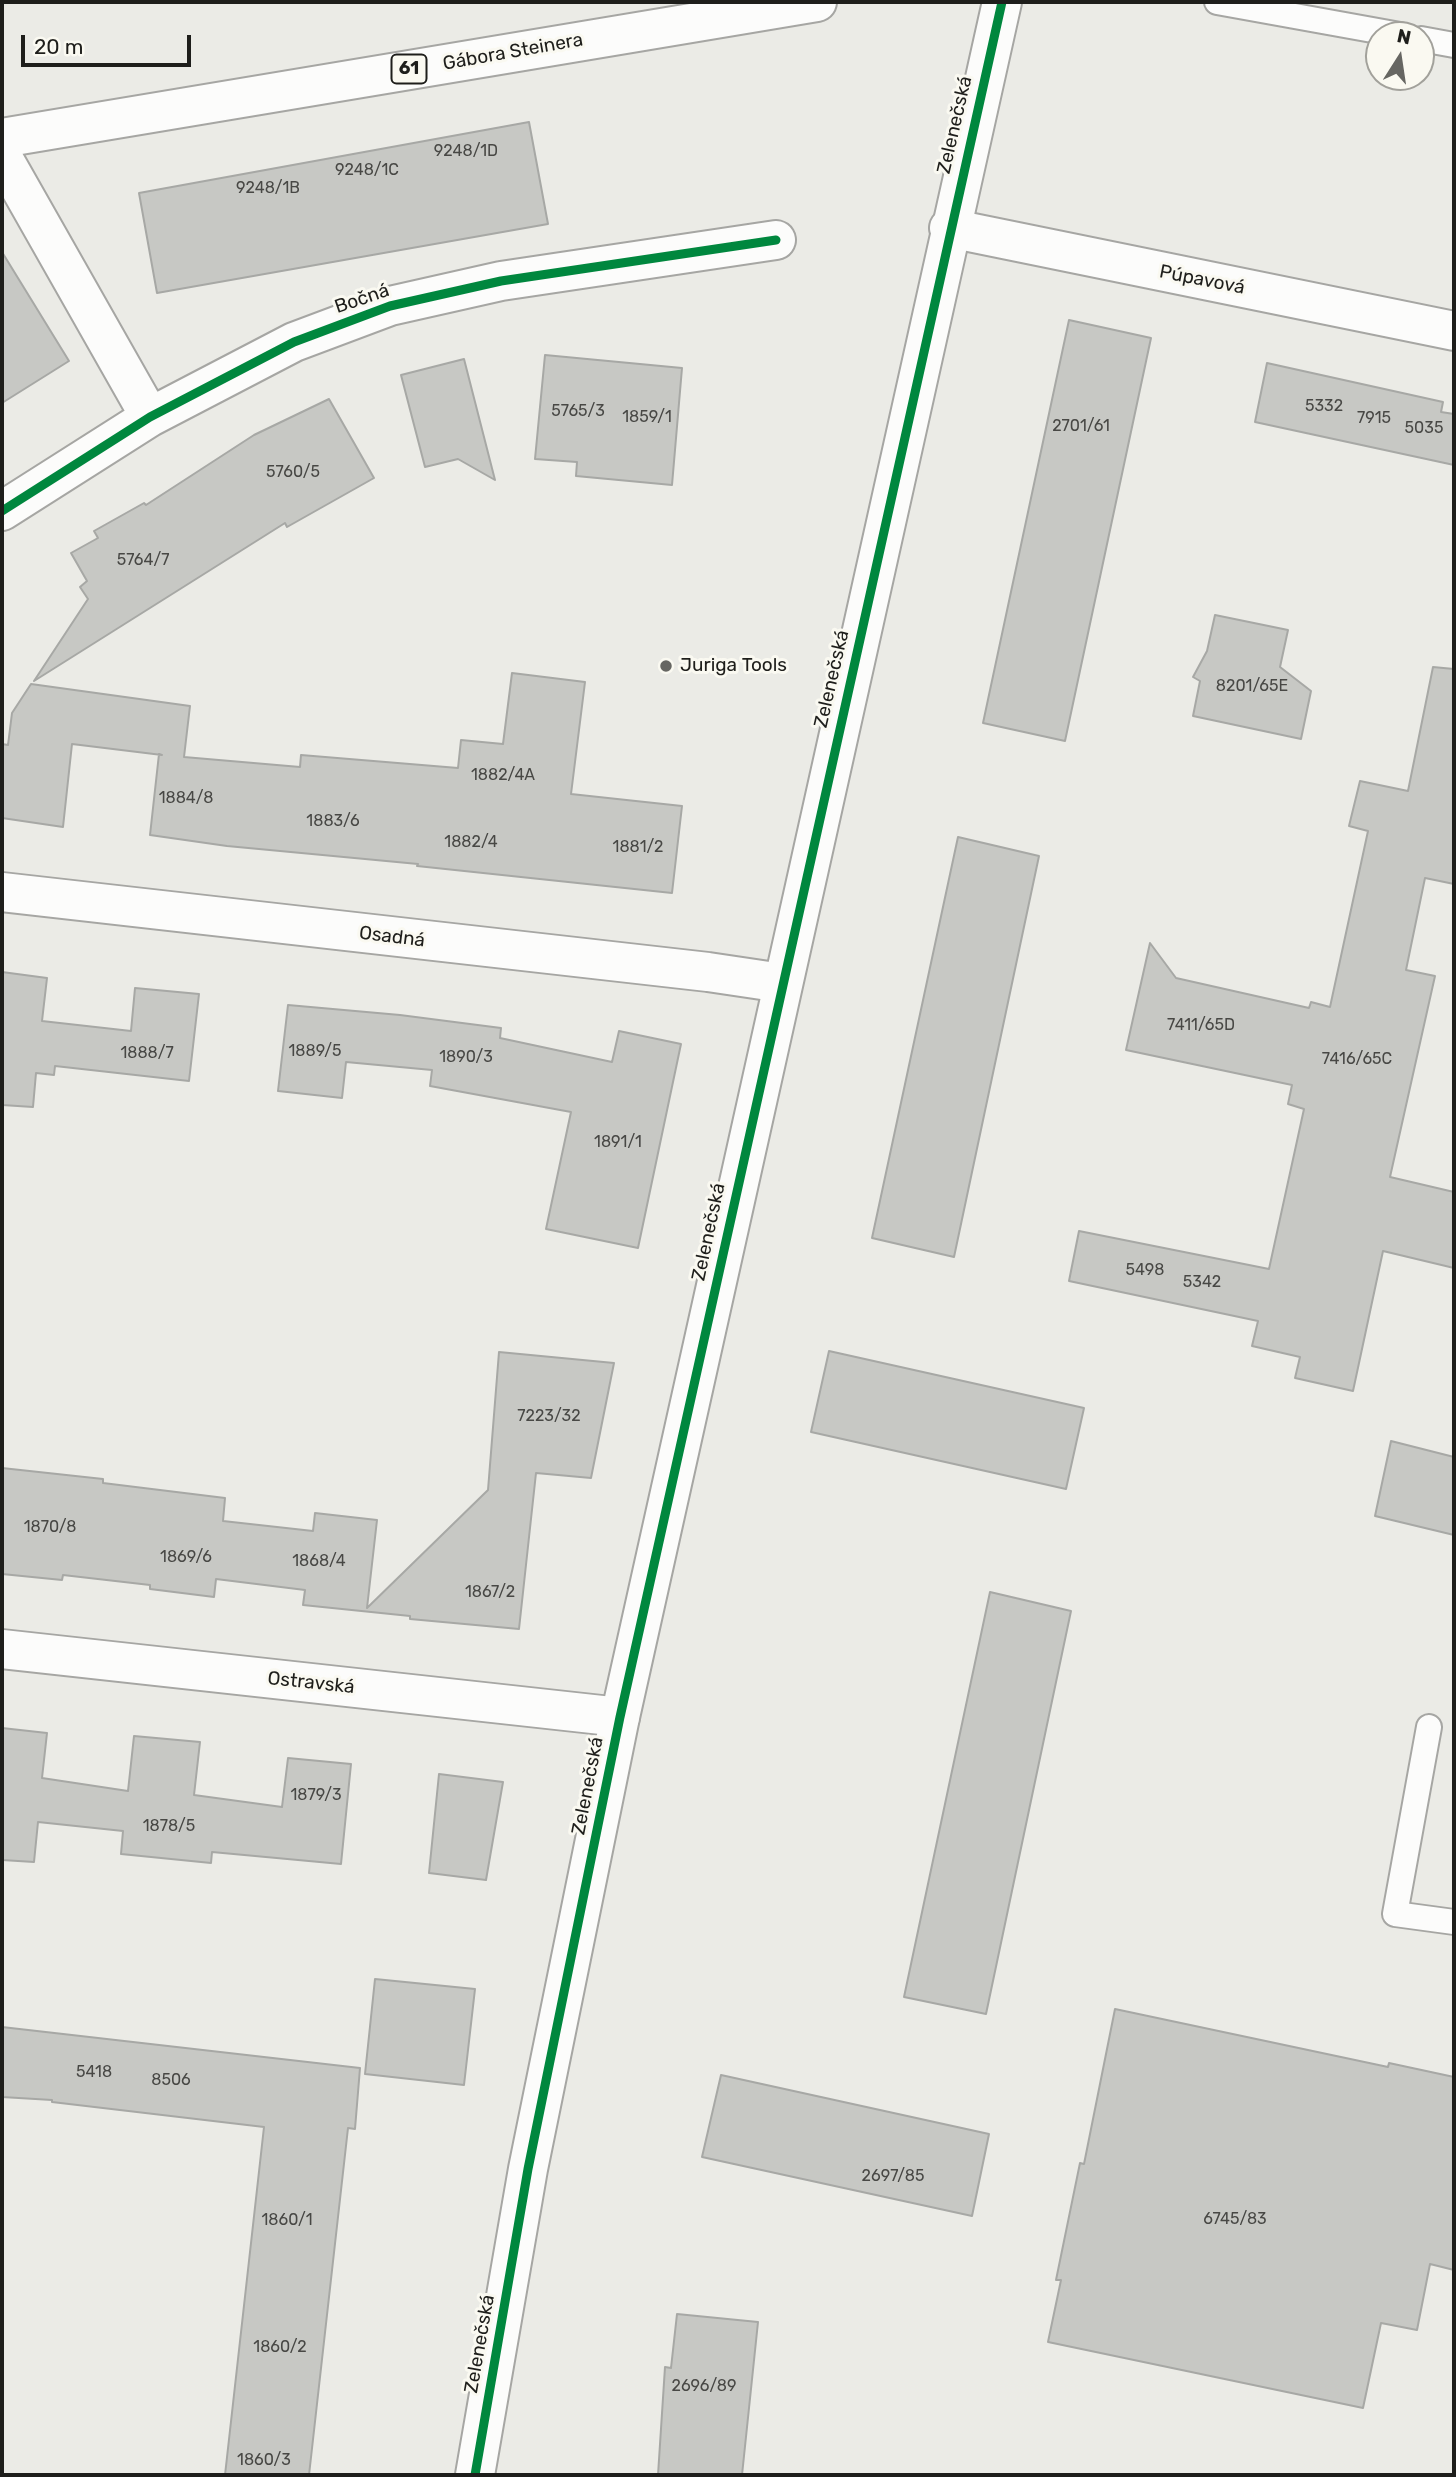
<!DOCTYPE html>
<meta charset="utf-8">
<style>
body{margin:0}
#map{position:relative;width:1456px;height:2477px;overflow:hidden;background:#ebebe6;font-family:Rubik,sans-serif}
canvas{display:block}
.frame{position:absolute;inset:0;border:4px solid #1e1e1b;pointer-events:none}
.north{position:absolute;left:1365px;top:21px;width:70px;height:70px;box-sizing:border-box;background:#faf9f1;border:2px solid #a2a19b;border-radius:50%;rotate:12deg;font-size:19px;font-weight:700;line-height:28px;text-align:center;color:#1e1e1b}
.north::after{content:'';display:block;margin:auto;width:24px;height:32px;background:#666662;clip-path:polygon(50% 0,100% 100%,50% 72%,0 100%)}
.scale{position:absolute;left:21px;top:35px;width:170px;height:32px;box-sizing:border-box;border:4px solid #1e1e1b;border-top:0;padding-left:9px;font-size:21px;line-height:24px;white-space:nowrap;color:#1e1e1b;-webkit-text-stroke:5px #faf9f1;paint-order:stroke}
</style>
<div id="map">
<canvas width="1456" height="2477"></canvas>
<div class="frame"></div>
<div class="north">N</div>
<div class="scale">20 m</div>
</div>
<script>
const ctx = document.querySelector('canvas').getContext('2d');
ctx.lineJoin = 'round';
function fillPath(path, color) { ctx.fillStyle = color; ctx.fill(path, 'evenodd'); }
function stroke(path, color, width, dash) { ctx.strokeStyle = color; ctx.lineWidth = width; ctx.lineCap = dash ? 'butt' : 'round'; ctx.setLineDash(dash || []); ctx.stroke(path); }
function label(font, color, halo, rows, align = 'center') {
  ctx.font = font + ' Rubik,sans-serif'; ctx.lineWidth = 6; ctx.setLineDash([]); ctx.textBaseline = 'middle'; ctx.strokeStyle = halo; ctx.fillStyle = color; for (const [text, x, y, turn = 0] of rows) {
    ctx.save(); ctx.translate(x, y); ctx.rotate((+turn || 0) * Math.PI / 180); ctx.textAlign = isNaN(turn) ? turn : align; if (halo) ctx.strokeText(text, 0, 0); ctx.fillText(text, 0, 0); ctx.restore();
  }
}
const building = new Path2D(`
 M 529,122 L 548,224 L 157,293 L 139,193 Z
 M 2,252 L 69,361 L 2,403 Z
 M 1069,320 L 1151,338 L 1065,741 L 983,723 Z
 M 545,355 L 682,368 L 672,485 L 576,476 L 577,462 L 535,459 Z
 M 464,359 L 495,480 L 458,459 L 425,467 L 401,375 Z
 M 1267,363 L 1443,402 L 1441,412 L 1454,414 L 1454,465 L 1255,422 Z
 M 329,399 L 374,478 L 287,527 L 285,523 L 34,681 L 88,599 L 80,587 L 87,581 L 71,553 L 98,538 L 94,531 L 144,503 L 146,505 L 254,435 Z
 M 1215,615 L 1288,630 L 1280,667 L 1311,691 L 1301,739 L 1193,716 L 1200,681 L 1193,677 L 1207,651 Z
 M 1433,667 L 1454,669 L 1454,884 L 1425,878 L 1406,970 L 1435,976 L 1390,1177 L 1454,1192 L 1454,1268 L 1383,1251 L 1353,1391 L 1295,1378 L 1300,1357 L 1252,1346 L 1258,1321 L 1069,1281 L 1079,1231 L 1269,1269 L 1304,1109 L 1288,1104 L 1292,1085 L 1126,1050 L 1150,943 L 1176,978 L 1309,1008 L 1311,1002 L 1330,1007 L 1368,831 L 1349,826 L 1360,781 L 1408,791 Z
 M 512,673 L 585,682 L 571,794 L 682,806 L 672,893 L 417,866 L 418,864 L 227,846 L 150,835 L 159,754 L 162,755 L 72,744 L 63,827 L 2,818 L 2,744 L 8,745 L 12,713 L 31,684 L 190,706 L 184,757 L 300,767 L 301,755 L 458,768 L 461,740 L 503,744 Z
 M 958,837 L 1039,856 L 954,1257 L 872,1238 Z
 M 2,972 L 47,978 L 42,1021 L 131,1031 L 135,988 L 199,994 L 189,1081 L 55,1066 L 54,1075 L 36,1073 L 33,1107 L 2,1105 Z
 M 288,1005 L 400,1015 L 501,1028 L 500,1038 L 612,1062 L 619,1031 L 681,1044 L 638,1248 L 546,1229 L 571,1112 L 430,1086 L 432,1070 L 346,1062 L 342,1098 L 278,1091 Z
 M 829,1351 L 1084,1408 L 1066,1489 L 811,1432 Z
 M 499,1352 L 614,1363 L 591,1478 L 536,1473 L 519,1629 L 410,1619 L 410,1616 L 303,1605 L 305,1590 L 216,1579 L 214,1597 L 150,1589 L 150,1585 L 63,1575 L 62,1580 L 2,1574 L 2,1468 L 103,1479 L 103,1483 L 225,1498 L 223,1521 L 313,1531 L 315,1513 L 377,1520 L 367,1608 L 488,1490 Z
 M 1391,1441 L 1454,1457 L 1454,1535 L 1375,1516 Z
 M 990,1592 L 1071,1611 L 986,2014 L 904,1997 Z
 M 2,1728 L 47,1733 L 42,1778 L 128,1791 L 134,1736 L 200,1742 L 194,1795 L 282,1807 L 288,1758 L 351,1764 L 341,1864 L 212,1852 L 211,1863 L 121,1854 L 123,1831 L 38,1822 L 34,1862 L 2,1860 Z
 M 439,1774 L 503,1782 L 486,1880 L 429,1873 Z
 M 375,1979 L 475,1989 L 464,2085 L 365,2074 Z
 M 1115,2009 L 1388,2067 L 1389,2063 L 1454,2077 L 1454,2270 L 1430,2264 L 1417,2330 L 1381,2323 L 1363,2408 L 1048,2342 L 1061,2280 L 1056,2280 L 1080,2163 L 1084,2164 Z
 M 2,2027 L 360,2068 L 355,2129 L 348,2128 L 309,2475 L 225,2475 L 264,2127 L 52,2102 L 52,2100 L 2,2097 Z
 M 721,2075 L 989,2134 L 972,2216 L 702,2157 Z
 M 677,2314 L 758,2322 L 742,2475 L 658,2475 L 665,2367 L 671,2368 Z`);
fillPath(building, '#c7c8c4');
stroke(building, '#a7a8a5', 2);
const service = new Path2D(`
 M 1217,2 L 1400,35
 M 1421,39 L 1454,45
 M 1429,1727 L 1395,1914 L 1454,1922`);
const minor = new Path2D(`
 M 2,156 L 150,417
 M 949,228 L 1454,331
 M 2,511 L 150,417 L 294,342 L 390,306 L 501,281 L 776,240
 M 2,892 L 708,972 L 782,983
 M 2,1649 L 620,1717`);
const tertiary = new Path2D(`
 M 475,2475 L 528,2169 L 620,1717 L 1002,2`);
const primary = new Path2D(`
 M 2,138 L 817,2`);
stroke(service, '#a6a6a3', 28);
stroke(minor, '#a6a6a3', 42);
stroke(tertiary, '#a6a6a3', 42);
stroke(primary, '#a6a6a3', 42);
stroke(service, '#fcfcfb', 24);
stroke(minor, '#fcfcfb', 38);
stroke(tertiary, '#fcfcfb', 38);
stroke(primary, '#fcfcfb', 38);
stroke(new Path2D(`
 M 2,511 L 150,417 L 294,342 L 390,306 L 501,281 L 776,240
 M 475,2475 L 528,2169 L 620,1717 L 1002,2`), '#00873e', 9);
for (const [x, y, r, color] of [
 [666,666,7,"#666662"]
]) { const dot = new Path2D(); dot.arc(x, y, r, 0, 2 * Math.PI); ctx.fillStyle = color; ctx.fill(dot); stroke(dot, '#faf9f1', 2.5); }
label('16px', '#484845', null, [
 ["9248/1D",466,151],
 ["9248/1C",367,170],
 ["9248/1B",268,188],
 ["5332",1324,406],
 ["5765/3",578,411],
 ["1859/1",647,417],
 ["7915",1374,418],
 ["2701/61",1081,426],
 ["5035",1424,428],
 ["5760/5",293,472],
 ["5764/7",143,560],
 ["8201/65E",1252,686],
 ["1882/4A",503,775],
 ["1884/8",186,798],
 ["1883/6",333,821],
 ["1882/4",471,842],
 ["1881/2",638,847],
 ["7411/65D",1201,1025],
 ["1889/5",315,1051],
 ["1888/7",147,1053],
 ["1890/3",466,1057],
 ["7416/65C",1357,1059],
 ["1891/1",618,1142],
 ["5498",1145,1270],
 ["5342",1202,1282],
 ["7223/32",549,1416],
 ["1870/8",50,1527],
 ["1869/6",186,1557],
 ["1868/4",319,1561],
 ["1867/2",490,1592],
 ["1879/3",316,1795],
 ["1878/5",169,1826],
 ["5418",94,2072],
 ["8506",171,2080],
 ["2697/85",893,2176],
 ["6745/83",1235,2219],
 ["1860/1",287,2220],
 ["1860/2",280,2347],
 ["2696/89",704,2386],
 ["1860/3",264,2460]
]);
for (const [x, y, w] of [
 [409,69,35]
]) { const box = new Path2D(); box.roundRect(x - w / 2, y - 14.5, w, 29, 5); ctx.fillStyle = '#faf9f1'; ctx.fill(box); stroke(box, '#1e1e1b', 2); }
label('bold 18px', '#1e1e1b', null, [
 ["61",409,69]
]);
label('19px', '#1e1e1b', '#faf9f1', [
 ["Gábora Steinera",513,52,-10],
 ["Zelenečská",955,125,-77],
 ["Púpavová",1202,280,11],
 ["Bočná",362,299,-19],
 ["Zelenečská",832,679,-77],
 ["Osadná",392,937,7],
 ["Zelenečská",709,1232,-78],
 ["Ostravská",311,1683,6],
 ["Zelenečská",588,1786,-79],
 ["Zelenečská",480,2344,-80]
]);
label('19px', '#1e1e1b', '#faf9f1', [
 ["Juriga Tools",680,666]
], 'left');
</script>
